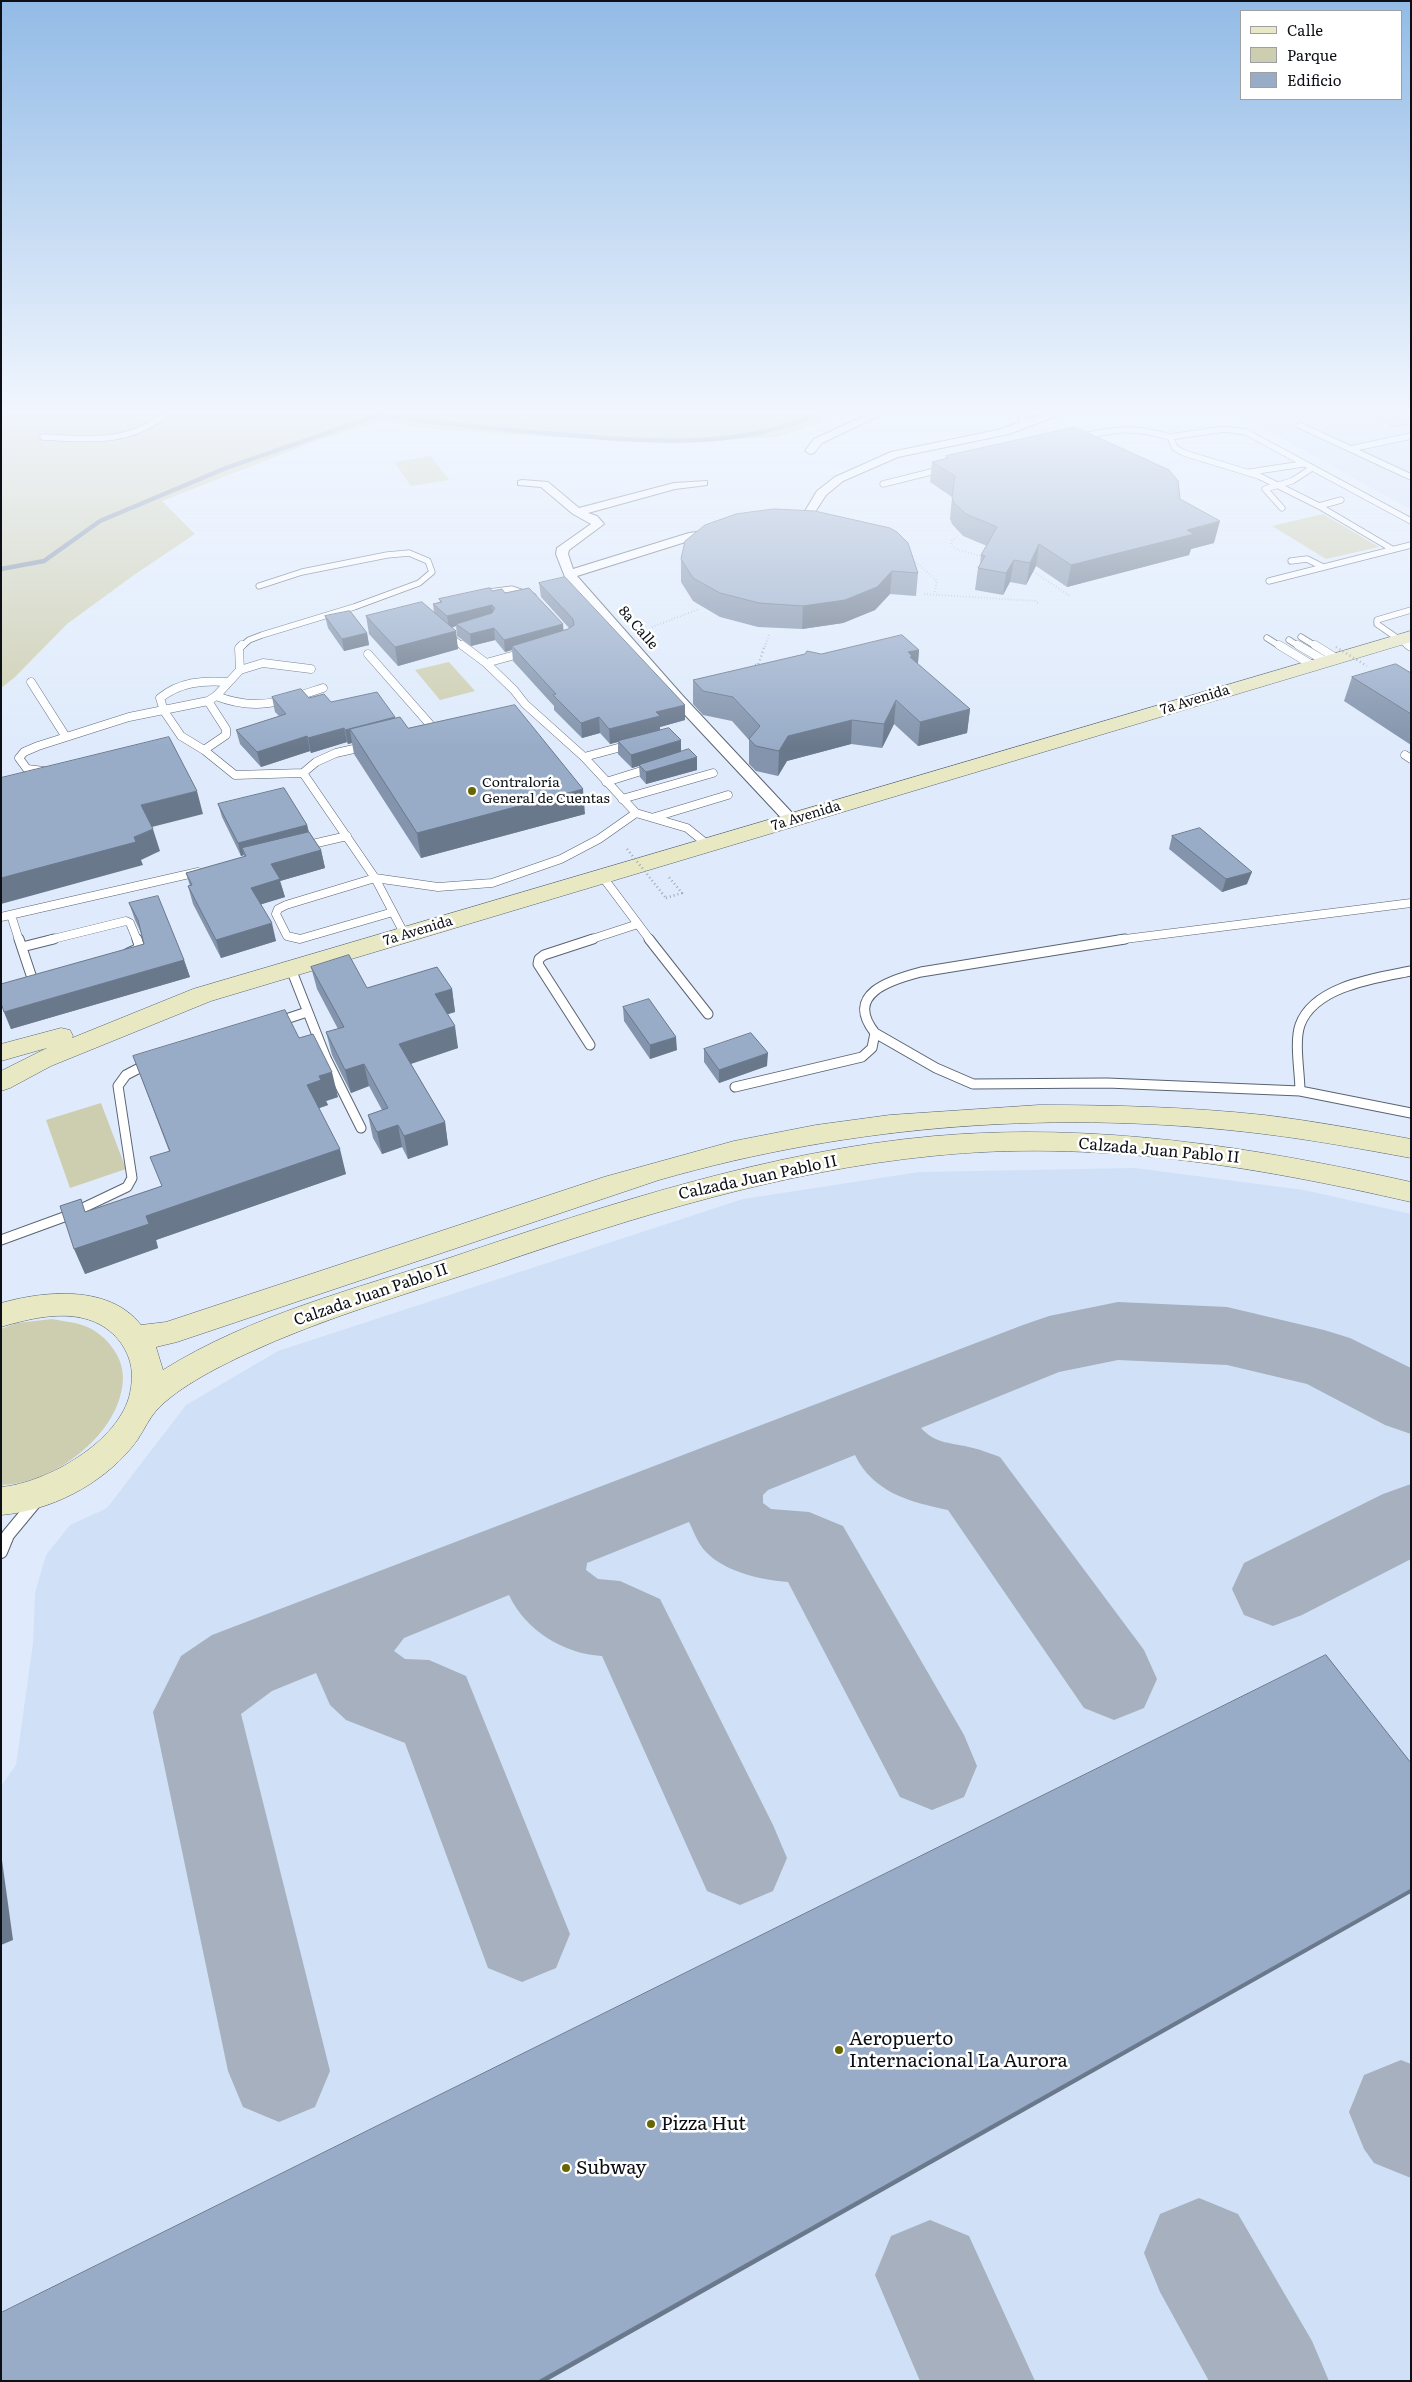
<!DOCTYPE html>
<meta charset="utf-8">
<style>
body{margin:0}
#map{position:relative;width:1412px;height:2382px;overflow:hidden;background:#dfebfc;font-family:Literata,serif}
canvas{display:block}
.frame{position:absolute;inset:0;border:2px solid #0c1016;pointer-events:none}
.legend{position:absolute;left:1240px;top:10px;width:162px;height:90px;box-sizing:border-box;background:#fff;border:1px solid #9e9fa2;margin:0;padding:6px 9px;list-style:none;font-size:15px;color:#0c1016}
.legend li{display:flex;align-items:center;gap:10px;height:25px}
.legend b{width:25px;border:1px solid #9e9fa2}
</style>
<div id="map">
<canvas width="1412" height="2382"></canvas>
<div class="frame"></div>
<ul class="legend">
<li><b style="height:6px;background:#e8e8c3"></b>Calle</li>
<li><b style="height:14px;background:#cdceaf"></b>Parque</li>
<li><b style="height:14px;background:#98acc8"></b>Edificio</li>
</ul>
</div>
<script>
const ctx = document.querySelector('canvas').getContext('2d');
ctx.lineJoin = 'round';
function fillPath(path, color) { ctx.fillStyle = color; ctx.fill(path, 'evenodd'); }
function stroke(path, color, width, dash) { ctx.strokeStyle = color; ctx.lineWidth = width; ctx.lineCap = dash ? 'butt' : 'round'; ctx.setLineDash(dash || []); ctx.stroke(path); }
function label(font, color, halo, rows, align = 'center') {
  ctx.font = font + ' Literata,serif'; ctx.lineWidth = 5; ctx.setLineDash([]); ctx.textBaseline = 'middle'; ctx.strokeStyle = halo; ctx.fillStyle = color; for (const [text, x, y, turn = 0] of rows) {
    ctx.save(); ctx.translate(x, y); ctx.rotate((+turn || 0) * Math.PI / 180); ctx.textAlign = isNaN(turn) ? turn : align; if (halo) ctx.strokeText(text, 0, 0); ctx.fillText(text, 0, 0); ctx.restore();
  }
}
fillPath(new Path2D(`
 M 1238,414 L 1411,414 L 1411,510 Z
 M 1135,1168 L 1304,1190 L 1411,1214 L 1411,2381 L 1,2381 L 1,1786 L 16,1765 L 33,1643 L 35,1593 L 46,1555 L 70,1525 L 107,1508 L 186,1405 L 278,1351 L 743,1199 L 919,1172 Z`), '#d0e0f7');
fillPath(new Path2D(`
 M 1,414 L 832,414 L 818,424 L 776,437 L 722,440 L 571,438 L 417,428 L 384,420 L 321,439 L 162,501 L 195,534 L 134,575 L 67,624 L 14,678 L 1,688 Z
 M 431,456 L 449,480 L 411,486 L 394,462 Z
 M 1323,514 L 1379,547 L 1326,559 L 1272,526 Z
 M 449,662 L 475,691 L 440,700 L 415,670 Z
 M 101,1103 L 126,1169 L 70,1188 L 46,1120 Z
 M 52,1319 C 61,1321 73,1322 82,1325 C 95,1329 107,1339 114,1350 C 123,1363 125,1378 121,1393 C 110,1441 50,1484 1,1485 L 1,1329 L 17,1323 Z`), '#cdceaf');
const water = new Path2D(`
 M 1373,414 L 1394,414 L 1411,425 L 1392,427 Z`);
fillPath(water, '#b2c6e3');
stroke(water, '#808fa6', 1);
stroke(new Path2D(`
 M 380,415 C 443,424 505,430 568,435 C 653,442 738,449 818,414
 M 1,569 L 44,561 L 100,521 L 226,468 L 381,414`), '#808fa6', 4.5);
fillPath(new Path2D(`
 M 1118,1302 L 1227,1307 L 1324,1330 L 1350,1338 L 1411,1368 L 1411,1434 L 1385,1425 L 1307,1384 L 1227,1365 L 1118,1360 L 1059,1372 L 921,1428 C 937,1445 951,1442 973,1448 C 982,1450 991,1454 1000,1457 L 1144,1650 L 1157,1679 L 1144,1708 L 1114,1720 L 1084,1708 L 948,1510 C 909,1502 873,1492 855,1455 L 768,1490 L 763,1495 L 763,1503 L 771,1509 L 809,1512 L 843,1526 L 964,1735 L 977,1766 L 964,1797 L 932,1810 L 900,1797 L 788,1582 C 762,1580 725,1572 706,1552 C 698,1544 694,1532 689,1522 L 587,1563 L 586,1570 L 598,1579 L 620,1581 L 660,1599 L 773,1825 L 787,1858 L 773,1891 L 740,1905 L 707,1891 L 602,1656 C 564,1654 525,1630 509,1595 L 404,1638 L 394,1651 L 405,1659 L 429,1660 L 466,1676 L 570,1934 L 556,1968 L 522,1982 L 488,1968 L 405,1743 L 346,1720 L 330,1705 L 316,1673 L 272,1691 L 241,1714 L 330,2071 L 315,2107 L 279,2122 L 243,2107 L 228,2071 L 153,1712 L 181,1656 L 212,1635 L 1023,1325 L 1049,1316 Z
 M 1411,1484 L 1411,1559 L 1302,1615 L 1273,1626 L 1244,1615 L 1232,1589 L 1244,1563 L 1383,1494 Z
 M 1401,2060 L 1411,2064 L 1411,2178 L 1374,2163 L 1364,2149 L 1349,2112 L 1364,2075 Z
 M 1199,2198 L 1238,2214 L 1312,2341 L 1329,2381 L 1209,2381 L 1160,2292 L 1144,2253 L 1160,2214 Z
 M 930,2220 L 969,2236 L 1035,2381 L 920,2381 L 875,2275 L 891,2236 Z`), '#a6b0be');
const laneFar3 = new Path2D(`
 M 1299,425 L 1411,477
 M 43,437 C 87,439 129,445 165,414
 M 1079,437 C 1119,429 1130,426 1170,437
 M 1350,449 L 1411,436
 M 1250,472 L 1303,464
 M 883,484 L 943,469
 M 1319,506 L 1341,500
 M 1282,508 L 1265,489 L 1292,481 L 1312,468
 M 1392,549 L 1319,506 L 1259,476 L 1184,453 L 1175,448 L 1170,437 L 1224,429 L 1246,432 L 1411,521
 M 1291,561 L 1307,559 L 1323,567
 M 1269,581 L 1411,545
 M 489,592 L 512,589 L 533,596
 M 447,634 L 464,647
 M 1301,637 L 1317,647
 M 1267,638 L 1281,647
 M 1289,640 L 1300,647
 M 241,647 L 249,640 L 262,635 L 354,607 L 419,583 L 432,572 L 428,561 L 409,553 L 387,555 L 302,572 L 259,586
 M 1410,647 L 1377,624 L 1377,620 L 1411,610`);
const laneFar2 = new Path2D(`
 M 462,645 L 486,663 L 514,690 L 525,704 L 584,757 L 636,813 L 687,828 L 708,845
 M 1279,645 L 1312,665
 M 1298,645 L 1325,661
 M 1315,645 L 1336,658
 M 1408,645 L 1411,647
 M 368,654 L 434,729
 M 486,663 L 526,652
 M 240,670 L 263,663 L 311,669
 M 31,682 L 66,737
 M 228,682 C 203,680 180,682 160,698 L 164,711 L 181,736 L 204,750 L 235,775 L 303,773 L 316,762 L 336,753 L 367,746
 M 216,696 C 257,712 283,701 323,688
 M 204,750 L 226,735 L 226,729 L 208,701 L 216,696 L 240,670 L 239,648 L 242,645
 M 1405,755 L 1411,759
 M 584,757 L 629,745
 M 44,771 L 27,769 L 19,758 L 24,752 L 38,746 L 129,717 L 208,701
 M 303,773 L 375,878 L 405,935
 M 606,782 L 651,768
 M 622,799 L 713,773
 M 655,817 L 728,795
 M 304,846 L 347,836
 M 602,876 L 650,940
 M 393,912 L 300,939 L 287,936 L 276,914 L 278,909 L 286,905 L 375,878 L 438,887 L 492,883 L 561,859 L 599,839 L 636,813
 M 11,915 L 19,940
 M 1,917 L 198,872
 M 49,940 L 126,921 L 130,923 L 137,940
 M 589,940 L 638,924
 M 1117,940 L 1411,903`);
const laneFar1 = new Path2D(`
 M 19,939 L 33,981 L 31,987
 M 649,939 L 708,1014
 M 22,947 L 54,939
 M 128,953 L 137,949 L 139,945 L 137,939
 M 291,969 L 326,1058 L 361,1128
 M 277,1022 L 307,1012
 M 875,1033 L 936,1068 L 973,1084 L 1107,1083 L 1300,1091 L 1411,1113
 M 590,1045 L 538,964 L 539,959 L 544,955 L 593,939
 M 735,1087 L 862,1057 L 872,1048 L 875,1033 C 844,994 890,980 921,972 L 1125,939
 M 1300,1091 C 1300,1073 1294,1042 1300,1025 C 1314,986 1376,978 1411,971
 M 1,1240 L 64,1217 L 127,1187 L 132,1178 L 118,1086 L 126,1075 L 149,1063`);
const lane = new Path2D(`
 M 1,1552 L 8,1535 L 37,1500`);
const street = new Path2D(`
 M 868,414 L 883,414 L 822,443 L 814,453 L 810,454 L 805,451 L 814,439 Z
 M 1018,414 L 1028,414 L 1030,419 L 1044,414 L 1062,414 L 1009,434 L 898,457 L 843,481 L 826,495 L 813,515 L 786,523 L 780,519 L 782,516 L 805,511 L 817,491 L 835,477 L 891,452 L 1002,429 L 1020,422 Z
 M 522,480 L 548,482 L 579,508 L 674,483 L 707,481 L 707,485 L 675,489 L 588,513 L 597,516 L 604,524 L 569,550 L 568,554 L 573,569 L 689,533 L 720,529 L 722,532 L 720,535 L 695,539 L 577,576 L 682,695 L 796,817 L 799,820 L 796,823 L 786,823 L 672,701 L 565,577 L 556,554 L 557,548 L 591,524 L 573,514 L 541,487 L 518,485 L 518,481 Z`);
const secondary = new Path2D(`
 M 1411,631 L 1411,642 L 211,1001 L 51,1066 L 10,1088 L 1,1091 L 1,1071 L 47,1048 L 1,1061 L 1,1044 L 61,1028 L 70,1030 L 73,1036 L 72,1038 L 193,989 Z
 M 1039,1105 C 1114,1105 1189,1107 1264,1115 C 1313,1121 1362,1130 1411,1139 L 1411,1158 C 1362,1149 1313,1140 1264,1134 C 1062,1109 854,1124 659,1180 L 177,1342 L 156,1347 L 163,1370 C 251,1315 355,1289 452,1257 C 609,1204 769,1151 935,1136 C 1096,1122 1254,1147 1411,1182 L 1411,1202 C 1254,1166 1094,1139 932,1156 C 782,1171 637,1216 494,1265 C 411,1293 325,1317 246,1354 C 218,1367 170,1391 152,1416 C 145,1426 140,1438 132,1447 C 101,1485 50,1511 1,1515 L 1,1487 C 47,1483 120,1441 130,1393 C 134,1374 132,1359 121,1343 C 92,1304 41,1315 1,1327 L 1,1303 C 44,1291 109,1284 141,1325 L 166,1322 L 604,1177 L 734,1141 L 816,1125 L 890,1115 Z`);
stroke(laneFar3, '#596371', 7);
stroke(laneFar2, '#596371', 9);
stroke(laneFar1, '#596371', 11);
stroke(lane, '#596371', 14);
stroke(street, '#596371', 2);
stroke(secondary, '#596371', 1);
stroke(new Path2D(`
 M 522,420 L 528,414
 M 957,537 L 952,540 L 951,545 L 958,550 L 985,557
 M 911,558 L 937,581 L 934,594
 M 1031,570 L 1070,596
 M 924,594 L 1035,601 L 1039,604
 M 652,627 L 699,609
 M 765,647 L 769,634`), '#9da7b4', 2, [0.5, 2.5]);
stroke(new Path2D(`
 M 755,665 L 758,665 L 765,645
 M 666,898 L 682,893 L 668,876`), '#9da7b4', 2.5, [1, 3]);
stroke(laneFar3, '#fff', 5.5);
stroke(laneFar2, '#fff', 8);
stroke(laneFar1, '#fff', 9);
stroke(lane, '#fff', 12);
fillPath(street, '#fff');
fillPath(secondary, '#e8e8c3');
stroke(new Path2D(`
 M 1336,647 L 1367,666
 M 627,849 L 666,898`), '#9da7b4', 2.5, [1, 3]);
fillPath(new Path2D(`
 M 946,456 L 1180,499 L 1214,543 L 1191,549 L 1189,555 L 1067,587 L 1036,566 L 1026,585 L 1010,582 L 1003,595 L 975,590 L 978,568 L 980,564 L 981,555 L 987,546 L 963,536 L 952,524 L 950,519 L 952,497 L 930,482 L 932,462 L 945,459 Z
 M 736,514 L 918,573 L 916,596 L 890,594 L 875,610 L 843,623 L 802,629 L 758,627 L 720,617 L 693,601 L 681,582 L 681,559 Z
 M 539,583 L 685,720 L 660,727 L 660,730 L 697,770 L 646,784 L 640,777 L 639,766 L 632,768 L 618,754 L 618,742 L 610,744 L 600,733 L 582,738 L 554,710 L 554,706 L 513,661 L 512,650 L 505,652 L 495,640 L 471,646 L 457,636 L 456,626 L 452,628 L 458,649 L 398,666 L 369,634 L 366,616 L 434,612 L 433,604 L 440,602 L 439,599 L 492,591 L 505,593 L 564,631 L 568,629 L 569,628 L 541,597 Z
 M 325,616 L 367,633 L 369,645 L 344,651 L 328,628 Z
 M 919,650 L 918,664 L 970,709 L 967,733 L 918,746 L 894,724 L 882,748 L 851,744 L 787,761 L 778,776 L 756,771 L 749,764 L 749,740 L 732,721 L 703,715 L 693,704 L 693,680 L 821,654 Z
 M 1411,673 L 1411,745 L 1344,701 L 1352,677 Z
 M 272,697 L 309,698 L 395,717 L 395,718 L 408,728 L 585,814 L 421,858 L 354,754 L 352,743 L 348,744 L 347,742 L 311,753 L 310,751 L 261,767 L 240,744 L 236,730 L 279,716 L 275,712 Z
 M 218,804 L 307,825 L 309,832 L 321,850 L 325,868 L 280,881 L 285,897 L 261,904 L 276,941 L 221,958 L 193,904 L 188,886 L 190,886 L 186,873 L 244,857 L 244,855 L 241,856 L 222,817 Z
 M 1172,836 L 1247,884 L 1222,892 L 1169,849 Z
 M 129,903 L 184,960 L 190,977 L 11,1029 L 4,1012 L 144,944 L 141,933 L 135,920 Z
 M 311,967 L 367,988 L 452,989 L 455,1012 L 447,1014 L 458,1048 L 411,1064 L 445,1122 L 448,1145 L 408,1159 L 402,1147 L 382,1154 L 373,1138 L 368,1115 L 382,1110 L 369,1086 L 351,1093 L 332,1055 L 326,1032 L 338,1029 L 317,989 Z
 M 623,1007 L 677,1050 L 650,1059 L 624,1021 Z
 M 299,1038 L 338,1097 L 326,1101 L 328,1105 L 319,1108 L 346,1174 L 156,1240 L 158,1248 L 85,1274 L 87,1212 L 162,1186 L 169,1151 L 133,1056 Z
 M 704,1049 L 767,1066 L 719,1083 L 704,1062 Z`), '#8394ac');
fillPath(new Path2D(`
 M 1220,521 L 1214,543 L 1191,549 L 1189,555 L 1067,587 L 1071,565 L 1187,530 Z
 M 1039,544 L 1036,566 L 1026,585 L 1030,563 Z
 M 1014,560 L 1010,582 L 1003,595 L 1006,573 Z
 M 892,571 L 890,594 L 875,610 L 843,623 L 802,629 L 803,606 Z
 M 492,605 L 494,617 L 456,624 L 456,626 L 449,628 L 447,616 Z
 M 563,624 L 564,636 L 512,646 L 512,650 L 505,652 L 504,640 Z
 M 494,628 L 495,640 L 471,646 L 470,634 Z
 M 456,631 L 458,649 L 398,666 L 395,647 Z
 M 367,633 L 369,645 L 344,651 L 342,639 Z
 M 919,650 L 917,673 L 908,652 Z
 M 896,700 L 894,724 L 882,748 L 884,724 Z
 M 685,705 L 685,720 L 660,727 L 660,731 L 610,744 L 609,729 L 656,712 Z
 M 970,709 L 967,733 L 918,746 L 920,722 Z
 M 395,717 L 397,731 L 350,729 L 352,743 L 348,744 L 345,730 Z
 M 599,717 L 600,733 L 582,738 L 581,723 Z
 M 852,720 L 851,744 L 787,761 L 778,776 L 779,751 L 788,736 Z
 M 344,728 L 347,742 L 311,753 L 308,738 Z
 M 307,736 L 310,751 L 261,767 L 257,752 Z
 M 681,740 L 681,753 L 632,768 L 631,755 Z
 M 697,757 L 697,770 L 646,784 L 646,772 Z
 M 583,789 L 585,814 L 421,858 L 417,833 Z
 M 197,791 L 203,814 L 148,828 L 141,805 Z
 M 307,825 L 310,838 L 242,848 L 244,855 L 241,856 L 238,843 Z
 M 153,829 L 160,851 L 141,860 L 143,865 L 1,904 L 1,878 L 134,837 Z
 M 321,850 L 325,868 L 280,881 L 285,897 L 256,906 L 251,888 L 271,864 Z
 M 1252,872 L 1247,884 L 1222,892 L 1226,879 Z
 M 272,923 L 276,941 L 221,958 L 216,940 Z
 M 184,960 L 190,977 L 11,1029 L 4,1012 Z
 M 452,989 L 455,1012 L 439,1017 L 435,994 Z
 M 455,1026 L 458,1048 L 404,1066 L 399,1044 Z
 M 676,1037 L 677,1050 L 650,1059 L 650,1045 Z
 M 768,1053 L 767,1066 L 719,1083 L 719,1070 Z
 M 364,1064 L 369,1086 L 351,1093 L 345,1070 Z
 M 332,1072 L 338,1097 L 326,1101 L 328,1105 L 314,1110 L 307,1085 L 319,1076 Z
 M 445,1122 L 448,1145 L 408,1159 L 404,1136 Z
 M 398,1125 L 402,1147 L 382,1154 L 377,1132 Z
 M 340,1149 L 346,1174 L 156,1240 L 158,1248 L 85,1274 L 74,1249 L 146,1216 Z
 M 1,1853 L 13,1940 L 1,1945 Z
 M 1411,1889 L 1411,1893 L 547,2381 L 538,2381 Z`), '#6a788c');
const building = new Path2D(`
 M 1075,427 L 1169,470 L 1178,481 L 1180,499 L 1220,521 L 1187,530 L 1194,534 L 1071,565 L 1039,544 L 1030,563 L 1014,560 L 1006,573 L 978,568 L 985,556 L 981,555 L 997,527 L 966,514 L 954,503 L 952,497 L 955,476 L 932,462 L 948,458 L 946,456 Z
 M 774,509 L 815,511 L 890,528 L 897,532 L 908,543 L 918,573 L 892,571 L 877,587 L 845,600 L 803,606 L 759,603 L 720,593 L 693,578 L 681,559 L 685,541 L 705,525 L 736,514 Z
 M 565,577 L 685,705 L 656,712 L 660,716 L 609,729 L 599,717 L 581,723 L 553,695 L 556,694 L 512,646 L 568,629 L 574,625 L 573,619 L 539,583 Z
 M 490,588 L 492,591 L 502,589 L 505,593 L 529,588 L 563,624 L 504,640 L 494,628 L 470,634 L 456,624 L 492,613 L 495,608 L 492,605 L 447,616 L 433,604 L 442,602 L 439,599 Z
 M 422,602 L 456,631 L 395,647 L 366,616 Z
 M 350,611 L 367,633 L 342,639 L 325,616 Z
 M 902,635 L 919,650 L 908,652 L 912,656 L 910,657 L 970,709 L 920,722 L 896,700 L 884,724 L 852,720 L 788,736 L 779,751 L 756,746 L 749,739 L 760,726 L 733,697 L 703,691 L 693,680 L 805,654 L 807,651 L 821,654 Z
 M 1396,664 L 1411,673 L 1411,714 L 1352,677 Z
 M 301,689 L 309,698 L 324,694 L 331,702 L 377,692 L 395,717 L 345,730 L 344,728 L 308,738 L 307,736 L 257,752 L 236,730 L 286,714 L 272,697 Z
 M 515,705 L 583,789 L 417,833 L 350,729 L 400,717 L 408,728 Z
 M 669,728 L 681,740 L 631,755 L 618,741 Z
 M 169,737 L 197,791 L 141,805 L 153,829 L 134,837 L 136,842 L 1,878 L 1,778 Z
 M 689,749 L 697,757 L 646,772 L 639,765 Z
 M 284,788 L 307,825 L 238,843 L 218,804 Z
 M 1200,828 L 1252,872 L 1226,879 L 1172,836 Z
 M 309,832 L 321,850 L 271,864 L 280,879 L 251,888 L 272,923 L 216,940 L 188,886 L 192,885 L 186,873 L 246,856 L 242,848 Z
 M 158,896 L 184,960 L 4,1012 L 1,1003 L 1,984 L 144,944 L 138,920 L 129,903 Z
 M 349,955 L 367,988 L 437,967 L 452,989 L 435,994 L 455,1026 L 399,1044 L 445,1122 L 404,1136 L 398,1125 L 377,1132 L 368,1115 L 388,1108 L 364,1064 L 345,1070 L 326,1032 L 344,1027 L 311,967 Z
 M 649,999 L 676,1037 L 650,1045 L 623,1007 Z
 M 285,1010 L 299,1038 L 313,1034 L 332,1072 L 319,1076 L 321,1080 L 307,1085 L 340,1149 L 146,1216 L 149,1224 L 74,1249 L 60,1206 L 81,1199 L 85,1212 L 162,1186 L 150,1157 L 170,1151 L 133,1056 Z
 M 751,1033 L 768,1053 L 719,1070 L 704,1049 Z
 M 1326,1655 L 1411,1763 L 1411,1889 L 538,2381 L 1,2381 L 1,2313 Z`);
fillPath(building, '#98acc8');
stroke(building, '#6a788c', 1);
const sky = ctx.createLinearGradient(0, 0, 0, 748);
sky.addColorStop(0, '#92bbe6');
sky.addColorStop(0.55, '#f1f6fe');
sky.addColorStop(1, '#f1f6fe00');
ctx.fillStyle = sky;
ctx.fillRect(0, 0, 1412, 748);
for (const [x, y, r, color] of [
 [472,791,5,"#676700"],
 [839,2050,5,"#676700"],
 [651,2124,5,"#676700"],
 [566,2168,5,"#676700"]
]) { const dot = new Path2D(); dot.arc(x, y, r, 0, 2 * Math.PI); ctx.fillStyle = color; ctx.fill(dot); stroke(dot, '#fff', 2); }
label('14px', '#0c1016', '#fff', [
 ["8a Calle",638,628,49],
 ["7a Avenida",1195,700,-17],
 ["7a Avenida",806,816,-17],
 ["7a Avenida",418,931,-17]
]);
label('14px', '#0c1016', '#fff', [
 ["Contraloría",482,783],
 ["General de Cuentas",482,799]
], 'left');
label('16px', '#0c1016', '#fff', [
 ["Calzada Juan Pablo II",1159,1151,5],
 ["Calzada Juan Pablo II",758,1178,-12],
 ["Calzada Juan Pablo II",371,1295,-19]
]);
label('19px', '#0c1016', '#fff', [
 ["Aeropuerto",849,2039],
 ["Internacional La Aurora",849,2061],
 ["Pizza Hut",661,2124],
 ["Subway",576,2168]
], 'left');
</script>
